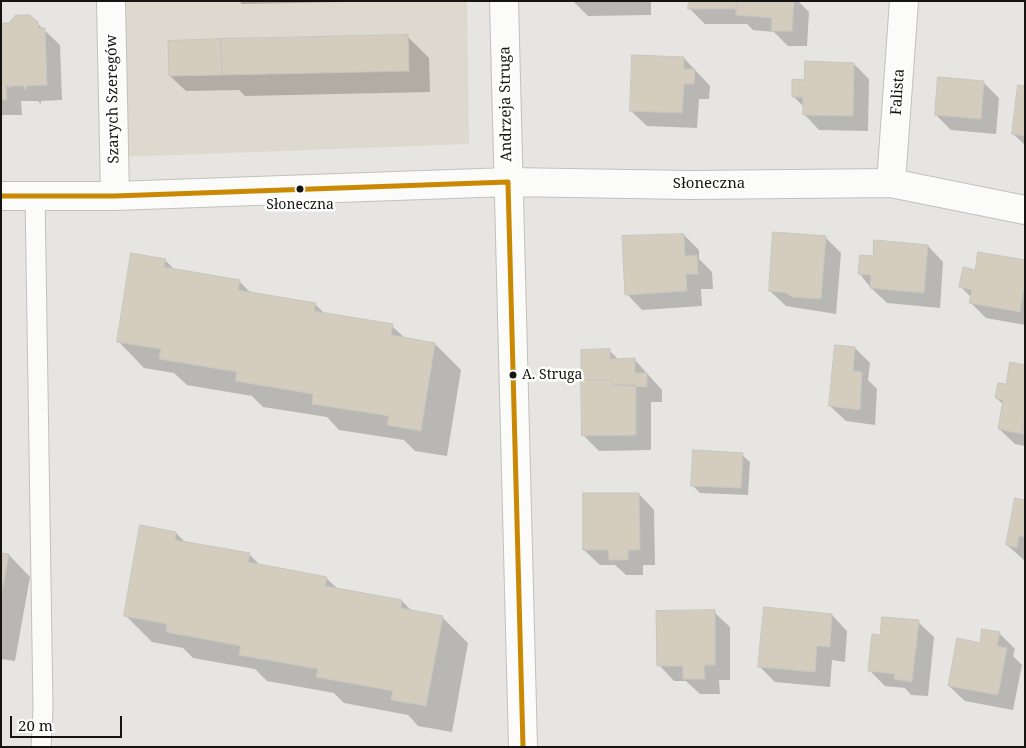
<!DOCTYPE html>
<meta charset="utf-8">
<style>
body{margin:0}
#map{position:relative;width:1026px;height:748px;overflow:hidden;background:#e7e5e1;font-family:"Noto Serif",serif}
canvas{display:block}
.frame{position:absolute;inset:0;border:2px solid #151411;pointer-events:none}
.scale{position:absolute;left:10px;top:716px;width:112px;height:22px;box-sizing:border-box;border:2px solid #151411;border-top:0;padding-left:6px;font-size:15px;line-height:18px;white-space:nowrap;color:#151411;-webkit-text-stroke:4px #fff;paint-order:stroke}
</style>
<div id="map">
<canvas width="1026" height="748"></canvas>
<div class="frame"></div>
<div class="scale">20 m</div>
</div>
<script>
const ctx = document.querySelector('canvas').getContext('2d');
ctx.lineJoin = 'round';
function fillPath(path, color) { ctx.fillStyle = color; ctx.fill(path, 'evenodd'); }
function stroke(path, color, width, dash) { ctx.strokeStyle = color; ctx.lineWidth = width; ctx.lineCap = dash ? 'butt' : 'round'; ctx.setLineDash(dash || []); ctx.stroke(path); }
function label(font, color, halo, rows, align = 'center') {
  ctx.font = font + ' "Noto Serif",serif'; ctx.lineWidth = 5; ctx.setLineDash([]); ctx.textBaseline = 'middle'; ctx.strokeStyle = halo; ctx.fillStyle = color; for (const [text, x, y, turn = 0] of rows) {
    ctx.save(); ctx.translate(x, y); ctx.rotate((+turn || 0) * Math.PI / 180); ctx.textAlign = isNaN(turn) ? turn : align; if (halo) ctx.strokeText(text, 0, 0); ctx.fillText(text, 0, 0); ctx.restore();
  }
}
fillPath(new Path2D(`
 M 119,1 L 467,1 L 469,144 L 121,157 Z`), '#ded9cf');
fillPath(new Path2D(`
 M 239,1 L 397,1 L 242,4 Z
 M 573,1 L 651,1 L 651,15 L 588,16 Z
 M 690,1 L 798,1 L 809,12 L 807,46 L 788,46 L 774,32 L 753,30 L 747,24 L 705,24 L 689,8 Z
 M 37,23 L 60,45 L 62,100 L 41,101 L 41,104 L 38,101 L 21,101 L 22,115 L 2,115 L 1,31 Z
 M 407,36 L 429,58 L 430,92 L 245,96 L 239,90 L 186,91 L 170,76 Z
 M 684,58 L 710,86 L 709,99 L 699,99 L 697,128 L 647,126 L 631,111 Z
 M 854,64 L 869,79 L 868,131 L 819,130 L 804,114 L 804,107 L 793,96 L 805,81 Z
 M 983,82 L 999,98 L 996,134 L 951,130 L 936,115 Z
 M 1025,87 L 1025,145 L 1013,134 Z
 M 684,235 L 699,250 L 699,259 L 712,272 L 713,289 L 701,289 L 702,306 L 642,310 L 627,294 Z
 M 826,238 L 841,253 L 836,314 L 786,306 L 770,291 Z
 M 876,242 L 928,246 L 943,262 L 940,308 L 887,303 L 871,288 L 859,273 L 875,257 Z
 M 165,260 L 176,271 L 239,281 L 251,293 L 315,304 L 326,315 L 392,326 L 406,339 L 435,344 L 461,370 L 447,456 L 415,451 L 404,440 L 339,430 L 327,417 L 263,407 L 252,396 L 187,385 L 174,373 L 144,368 L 118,341 Z
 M 1025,261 L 1025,325 L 986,318 L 971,303 L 971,297 L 961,287 L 976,271 Z
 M 855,348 L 870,363 L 868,380 L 877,389 L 875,425 L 846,421 L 830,406 Z
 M 609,350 L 619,360 L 635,360 L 662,390 L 662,402 L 651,402 L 651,450 L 599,451 L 583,435 Z
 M 1025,366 L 1025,446 L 1015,444 L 999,429 L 1004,405 L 996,398 Z
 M 742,455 L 750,462 L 748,495 L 700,493 L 692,485 Z
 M 639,494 L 654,510 L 655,565 L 643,565 L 643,575 L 626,575 L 615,565 L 600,565 L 584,550 Z
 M 1025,501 L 1025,561 L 1007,545 Z
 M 176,533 L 186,543 L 249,554 L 261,566 L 326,578 L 338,589 L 402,601 L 412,611 L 442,617 L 468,643 L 452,732 L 418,726 L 408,715 L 344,703 L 334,693 L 267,681 L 255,669 L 193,658 L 183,648 L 152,642 L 125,615 Z
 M 1,554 L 9,555 L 30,577 L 15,661 L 1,659 Z
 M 714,612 L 730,627 L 730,680 L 719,680 L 720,694 L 700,694 L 686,681 L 674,681 L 659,665 Z
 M 832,615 L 847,631 L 845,662 L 832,660 L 830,687 L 775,682 L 759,666 Z
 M 918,622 L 934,637 L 928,696 L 911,695 L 905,688 L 885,686 L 869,670 L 882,637 Z
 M 999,633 L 1015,649 L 1013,656 L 1022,665 L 1013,710 L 965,701 L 949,686 L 981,645 Z`), '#0003');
const building = new Path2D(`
 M 689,1 L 737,1 L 736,9 L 688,9 Z
 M 737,1 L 794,1 L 792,31 L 771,31 L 772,18 L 736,15 Z
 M 16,15 L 30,15 L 38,22 L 38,28 L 45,28 L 47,85 L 26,86 L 27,89 L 24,89 L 24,86 L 11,86 L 9,89 L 9,86 L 6,86 L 7,100 L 1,100 L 1,23 L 9,23 Z
 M 408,35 L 409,71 L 222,75 L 221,39 Z
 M 221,39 L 222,75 L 169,76 L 168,41 Z
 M 632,55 L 684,57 L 684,69 L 695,69 L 694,84 L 684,84 L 682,113 L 630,111 Z
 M 805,61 L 854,63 L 853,116 L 803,115 L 803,97 L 792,97 L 792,79 L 804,80 Z
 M 938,77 L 984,81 L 981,119 L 935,115 Z
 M 1018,85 L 1025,86 L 1025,136 L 1012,134 Z
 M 773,232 L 826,236 L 821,299 L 792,297 L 787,293 L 769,291 Z
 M 684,234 L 685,256 L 697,255 L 698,274 L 686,274 L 687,291 L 625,295 L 622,236 Z
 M 874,240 L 928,245 L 924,293 L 870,288 L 871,275 L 858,274 L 860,255 L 873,256 Z
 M 978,252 L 1025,260 L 1025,283 L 1020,312 L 969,303 L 972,290 L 959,287 L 963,267 L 975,270 Z
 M 131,253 L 166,259 L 164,267 L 240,280 L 238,290 L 316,303 L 314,311 L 393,324 L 391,335 L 435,343 L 421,431 L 387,425 L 389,416 L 312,404 L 313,394 L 235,381 L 237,372 L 159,359 L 161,349 L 117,342 Z
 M 835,345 L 855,347 L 853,371 L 862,372 L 860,410 L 829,406 Z
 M 610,349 L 610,359 L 635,358 L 635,373 L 647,373 L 647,387 L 612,385 L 612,380 L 581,380 L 581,350 Z
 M 1010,362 L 1025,365 L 1025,416 L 1022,434 L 998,429 L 1003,400 L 995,398 L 998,383 L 1006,384 Z
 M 581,380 L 612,380 L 612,385 L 636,385 L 636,435 L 582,436 Z
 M 1025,416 L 1025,434 L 1022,434 Z
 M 693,450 L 743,453 L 741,488 L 691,486 Z
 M 583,493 L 639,493 L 640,550 L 628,550 L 628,560 L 609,560 L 608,550 L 583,550 Z
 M 1015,498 L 1025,500 L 1025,537 L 1019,536 L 1017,548 L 1006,545 Z
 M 140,525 L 176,532 L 175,540 L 250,553 L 248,562 L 327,577 L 325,586 L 402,600 L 401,608 L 443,616 L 426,706 L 391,700 L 393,691 L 316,677 L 318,669 L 239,655 L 241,646 L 166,632 L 167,624 L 124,616 Z
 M 1,553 L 9,554 L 1,597 Z
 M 764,607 L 832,614 L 830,647 L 817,646 L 815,672 L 758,667 Z
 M 715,610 L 715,665 L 704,665 L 705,679 L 683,679 L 683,666 L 657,666 L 656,611 Z
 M 882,617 L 919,620 L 912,682 L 894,679 L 895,674 L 868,671 L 872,634 L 880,635 Z
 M 982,629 L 1000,632 L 997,646 L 1007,648 L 998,695 L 948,686 L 957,638 L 980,643 Z`);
fillPath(building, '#d4ccbc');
stroke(building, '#c7c5c2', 1);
const service = new Path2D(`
 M 35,195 L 43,709 L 41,747`);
const minor = new Path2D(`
 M 111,1 L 115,196
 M 504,1 L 523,747
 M 891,183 L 904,1
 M 1,196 L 115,196 L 508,182 L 690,185 L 891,183 L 1025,210`);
stroke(service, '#c1c0bd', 21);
stroke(minor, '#c1c0bd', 30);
stroke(service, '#fbfbfa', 19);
stroke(minor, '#fbfbfa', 28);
stroke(new Path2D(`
 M 1,196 L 115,196 L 508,182 L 523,747`), '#ca8903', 5);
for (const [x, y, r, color] of [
 [300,189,4.5,"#151411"],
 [513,375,4.5,"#151411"]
]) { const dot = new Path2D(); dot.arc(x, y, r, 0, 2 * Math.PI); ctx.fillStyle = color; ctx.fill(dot); stroke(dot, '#fff', 2); }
label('14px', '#151411', '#fff', [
 ["Słoneczna",300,205],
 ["A. Struga",522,375,"left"]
]);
label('15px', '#151411', '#fff', [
 ["Falista",898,92,-86],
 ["Szarych Szeregów",113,99,-91],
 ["Andrzeja Struga",506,104,-91],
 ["Słoneczna",709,184]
]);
</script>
